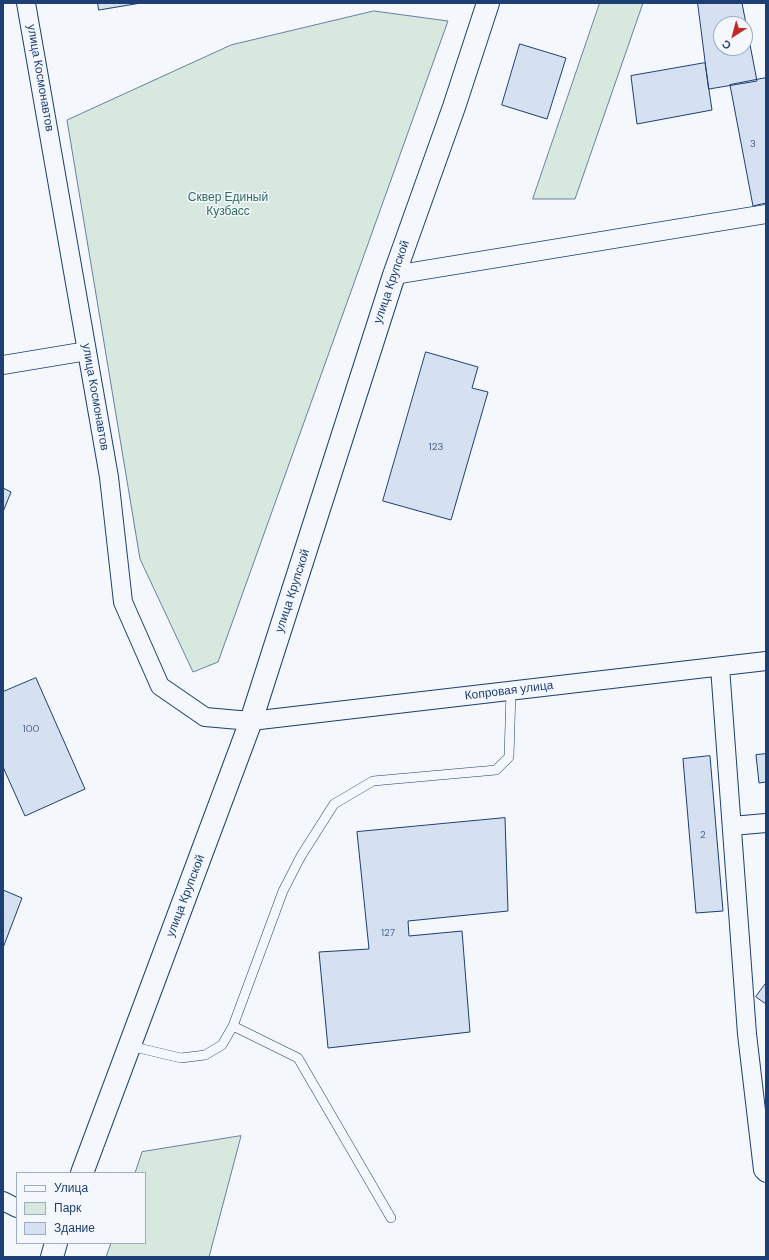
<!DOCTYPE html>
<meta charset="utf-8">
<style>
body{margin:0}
#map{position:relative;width:769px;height:1260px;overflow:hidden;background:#f4f7fb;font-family:"DM Sans",sans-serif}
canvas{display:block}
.frame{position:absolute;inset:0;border:4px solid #1d3f73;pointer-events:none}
.legend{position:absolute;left:16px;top:1172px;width:130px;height:72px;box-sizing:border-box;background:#f4f7fb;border:1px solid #9eadc5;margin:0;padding:5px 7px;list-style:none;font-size:12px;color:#1d3f73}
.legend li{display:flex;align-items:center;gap:8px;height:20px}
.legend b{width:20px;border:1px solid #9eadc5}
.north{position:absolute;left:713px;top:16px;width:40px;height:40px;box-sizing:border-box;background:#f4f7fb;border:1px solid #9eadc5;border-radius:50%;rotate:216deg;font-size:11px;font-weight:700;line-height:16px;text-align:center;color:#1d3f73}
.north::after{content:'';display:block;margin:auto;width:14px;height:18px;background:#c62828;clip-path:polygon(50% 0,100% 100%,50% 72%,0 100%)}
</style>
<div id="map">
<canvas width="769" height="1260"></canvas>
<div class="frame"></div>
<ul class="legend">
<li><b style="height:5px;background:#f4f7fb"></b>Улица</li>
<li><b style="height:11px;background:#d7e8df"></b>Парк</li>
<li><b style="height:11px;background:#d5e0f0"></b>Здание</li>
</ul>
<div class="north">С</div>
</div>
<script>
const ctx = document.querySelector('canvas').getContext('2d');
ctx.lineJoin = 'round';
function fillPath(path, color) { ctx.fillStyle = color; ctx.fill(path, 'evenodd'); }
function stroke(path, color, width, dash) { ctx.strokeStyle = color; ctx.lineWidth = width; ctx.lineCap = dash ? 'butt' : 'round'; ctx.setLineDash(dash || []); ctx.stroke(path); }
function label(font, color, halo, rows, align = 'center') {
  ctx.font = font + ' "DM Sans",sans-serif'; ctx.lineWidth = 3; ctx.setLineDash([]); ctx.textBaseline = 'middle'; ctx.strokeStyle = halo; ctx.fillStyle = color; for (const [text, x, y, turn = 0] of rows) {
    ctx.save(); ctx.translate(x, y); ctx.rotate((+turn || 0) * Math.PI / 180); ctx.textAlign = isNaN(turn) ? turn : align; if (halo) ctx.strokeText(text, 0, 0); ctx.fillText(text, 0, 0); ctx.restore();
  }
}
const green = new Path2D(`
 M 600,3 L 643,3 L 575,199 L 533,199 Z
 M 374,11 L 448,21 L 218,662 L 193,672 L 140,559 L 67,120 L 231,45 Z
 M 241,1136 L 209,1257 L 106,1257 L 111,1243 L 145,1243 L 145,1173 L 135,1173 L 142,1152 Z`);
fillPath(green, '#d7e8df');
stroke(green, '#687fa3', 1);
const building = new Path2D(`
 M 98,3 L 141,3 L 99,10 Z
 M 698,3 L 742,3 L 757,81 L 709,89 ZM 721,24 L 745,24 L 745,48 L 721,48 Z
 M 520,44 L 566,58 L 547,119 L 502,105 Z
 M 705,63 L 712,110 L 637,124 L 631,76 Z
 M 766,78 L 766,203 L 753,206 L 730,85 Z
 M 426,352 L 478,367 L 472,388 L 488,392 L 451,520 L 383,501 Z
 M 3,488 L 11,492 L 3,512 Z
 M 36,678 L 85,789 L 25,816 L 3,767 L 3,692 Z
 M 766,754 L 766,782 L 759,783 L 756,755 Z
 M 710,756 L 723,911 L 696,913 L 683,759 Z
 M 505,818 L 508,911 L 408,921 L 409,936 L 462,931 L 470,1032 L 328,1048 L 319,952 L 369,949 L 357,832 Z
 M 3,890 L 22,898 L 3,948 Z
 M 766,983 L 766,1004 L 756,997 Z`);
fillPath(building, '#d5e0f0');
stroke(building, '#1d3f73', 1);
const lane = new Path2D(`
 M 233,1026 L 298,1058 L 391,1218
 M 130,1046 L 181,1058 L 205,1055 L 222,1045 L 233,1026 L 283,891 L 301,856 L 334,804 L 373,781 L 496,770 L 509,757 L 511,691`);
const street = new Path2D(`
 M 26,3 L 109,477 L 123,602 L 160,686 L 205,717 L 251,721 L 766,661
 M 394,275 L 766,214
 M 3,365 L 87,351
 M 720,667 L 747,1034 L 763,1170 L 766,1173
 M 732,826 L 766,823
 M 3,1201 L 17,1208`);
const secondary = new Path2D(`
 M 82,1173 L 251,721 L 394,275 L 454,107 L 488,3
 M 52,1257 L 56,1243`);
stroke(lane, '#1d3f73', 10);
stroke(street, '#1d3f73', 20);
stroke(secondary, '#1d3f73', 24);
stroke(lane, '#f4f7fb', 9);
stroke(street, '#f4f7fb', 18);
stroke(secondary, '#f4f7fb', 22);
label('10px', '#4b6792', null, [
 ["3",753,144],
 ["123",436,447],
 ["100",31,729],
 ["2",703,835],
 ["127",388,933]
]);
label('12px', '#1d3f73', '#f4f7fb', [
 ["улица Космонавтов",40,78,80],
 ["улица Крупской",392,282,-71],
 ["улица Космонавтов",95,397,80],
 ["улица Крупской",293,591,-72],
 ["Копровая улица",509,691,-7],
 ["улица Крупской",186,896,-69]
]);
label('12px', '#2c6c60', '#f4f7fb', [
 ["Сквер Единый",228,198],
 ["Кузбасс",228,212]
]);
</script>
